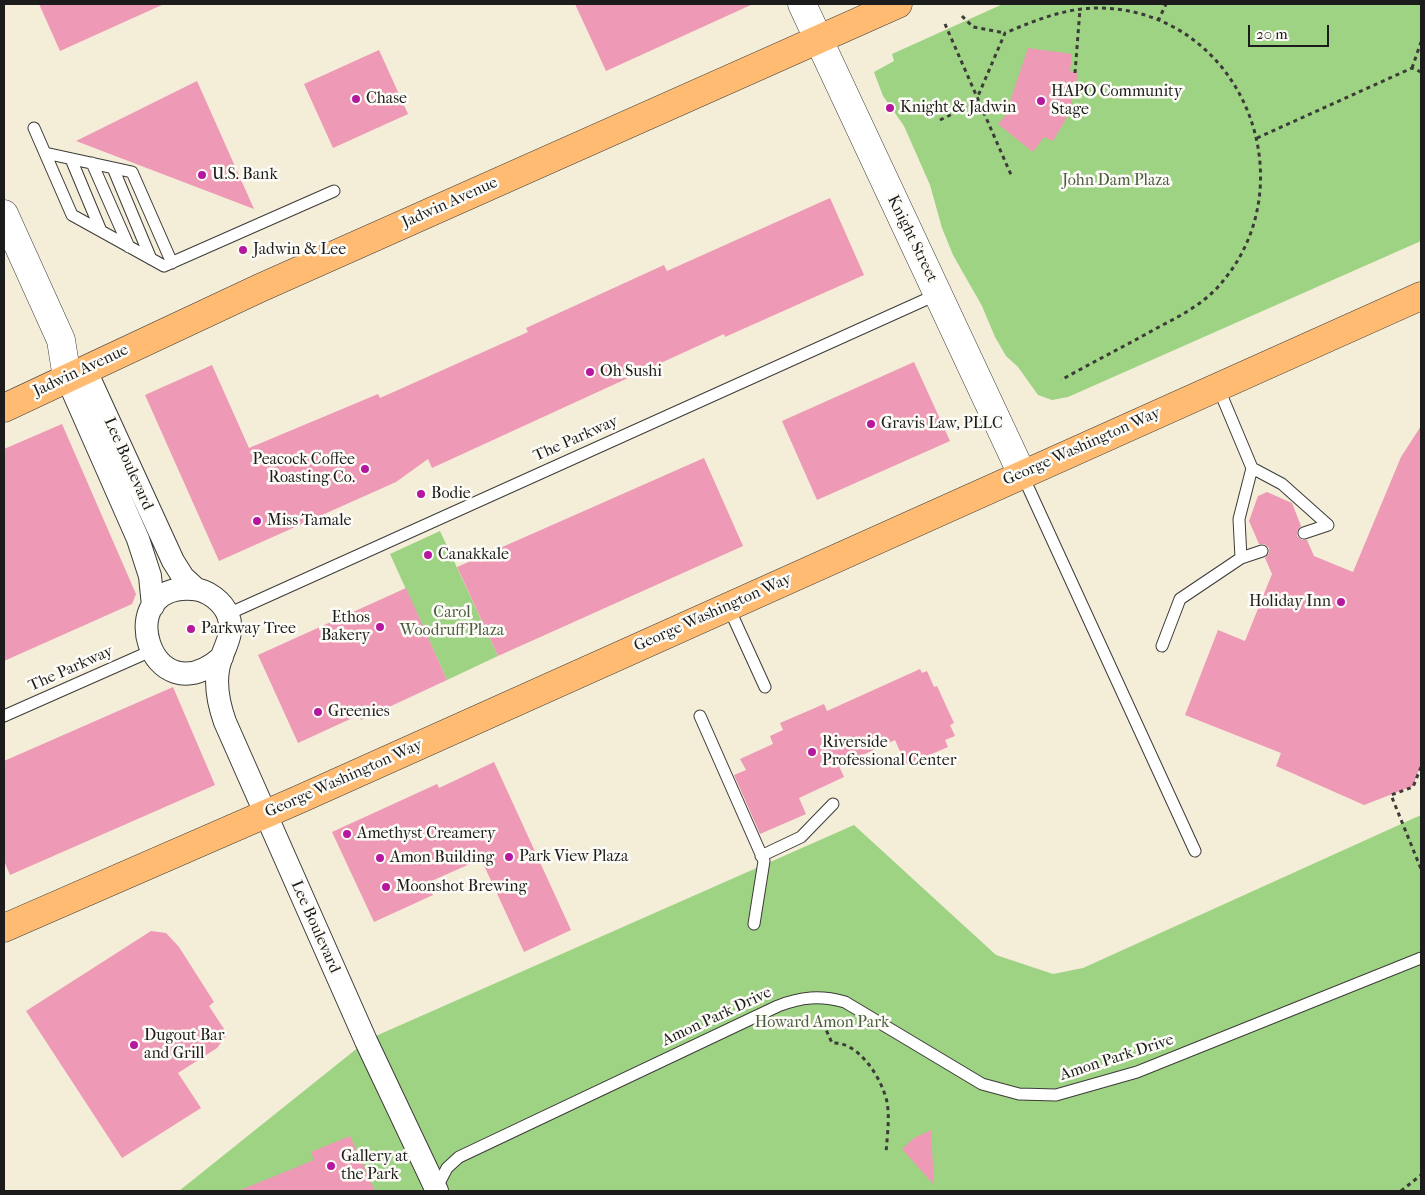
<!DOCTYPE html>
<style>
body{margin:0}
#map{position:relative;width:1425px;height:1195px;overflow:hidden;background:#f4edd8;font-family:"IM FELL French Canon",serif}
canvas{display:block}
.frame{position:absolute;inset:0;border:5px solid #1c1c1c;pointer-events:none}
.scale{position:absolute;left:1248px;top:25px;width:81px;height:22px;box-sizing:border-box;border:2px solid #1c1c1c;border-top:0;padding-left:6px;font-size:15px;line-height:18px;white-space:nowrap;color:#1c1c1c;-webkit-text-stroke:4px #fdfcf7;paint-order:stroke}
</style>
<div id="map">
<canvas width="1425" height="1195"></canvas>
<div class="frame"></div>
<div class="scale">20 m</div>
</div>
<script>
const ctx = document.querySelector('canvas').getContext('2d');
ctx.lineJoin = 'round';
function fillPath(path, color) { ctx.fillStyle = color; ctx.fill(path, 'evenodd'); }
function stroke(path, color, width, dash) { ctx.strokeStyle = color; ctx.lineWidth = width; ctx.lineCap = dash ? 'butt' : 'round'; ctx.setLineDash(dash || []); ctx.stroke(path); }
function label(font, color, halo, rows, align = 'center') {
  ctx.font = font + ' "IM FELL French Canon",serif'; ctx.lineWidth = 5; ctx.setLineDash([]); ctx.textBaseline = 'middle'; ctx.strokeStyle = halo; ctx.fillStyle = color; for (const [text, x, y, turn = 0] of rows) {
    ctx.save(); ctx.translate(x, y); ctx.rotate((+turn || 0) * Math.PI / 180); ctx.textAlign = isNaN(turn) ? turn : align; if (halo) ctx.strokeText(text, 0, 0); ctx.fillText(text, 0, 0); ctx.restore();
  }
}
fillPath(new Path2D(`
 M 1003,4 L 1421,4 L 1421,241 L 1068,397 L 1052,400 L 1038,395 L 1018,367 L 1006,356 L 995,337 L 982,306 L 953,255 L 942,228 L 930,185 L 904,126 L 883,96 L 874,72 L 894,61 L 892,54 Z
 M 440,531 L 498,656 L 447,680 L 390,554 Z
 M 1421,815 L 1421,1191 L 179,1191 L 355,1050 L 378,1035 L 854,825 L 996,955 L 1053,974 L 1083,968 Z`), '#9ed384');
fillPath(new Path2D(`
 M 39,4 L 164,4 L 60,51 Z
 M 575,4 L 753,4 L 606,71 Z
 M 1028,48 L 1072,54 L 1070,71 L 1078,74 L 1070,109 L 1066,119 L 1053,141 L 1044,137 L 1033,152 L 998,124 L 1005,116 Z
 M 379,50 L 408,114 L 333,148 L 304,84 Z
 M 197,81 L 254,209 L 76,141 Z
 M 830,198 L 864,275 L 725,337 L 724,334 L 432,468 L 428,459 L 396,482 L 219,561 L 145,395 L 212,365 L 249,448 L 378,394 L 380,398 L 528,332 L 526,328 L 664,265 L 667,271 Z
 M 914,362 L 950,441 L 817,500 L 782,421 Z
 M 62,424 L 136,594 L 132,604 L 4,661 L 4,449 Z
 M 1421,426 L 1421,764 L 1413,786 L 1364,805 L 1276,766 L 1281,753 L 1185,715 L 1218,630 L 1245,641 L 1272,574 L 1265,558 L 1269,553 L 1269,548 L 1264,544 L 1259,544 L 1249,521 L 1258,496 L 1267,492 L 1292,503 L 1301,526 L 1297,531 L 1297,536 L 1302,540 L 1307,540 L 1314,556 L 1353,572 L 1401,457 Z
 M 704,458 L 743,546 L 498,656 L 457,567 Z
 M 406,588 L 447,680 L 361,720 L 359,715 L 298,743 L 258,655 Z
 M 920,669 L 922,673 L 927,671 L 934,687 L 937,686 L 954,723 L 950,725 L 955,736 L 945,740 L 948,747 L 906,765 L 895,740 L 839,766 L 844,777 L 799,798 L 806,814 L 760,834 L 734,775 L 746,770 L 740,759 L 773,744 L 770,736 L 783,730 L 780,723 L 824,704 L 827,711 Z
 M 173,687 L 215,785 L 10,875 L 4,861 L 4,761 Z
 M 494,762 L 571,930 L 524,952 L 481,859 L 427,883 L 433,895 L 374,922 L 332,832 L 437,784 L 439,788 Z
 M 151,931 L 166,933 L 179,947 L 214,1002 L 209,1006 L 224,1029 L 226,1036 L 217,1048 L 178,1073 L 201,1108 L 122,1158 L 26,1011 Z
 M 931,1130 L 934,1185 L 902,1149 L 914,1138 Z
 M 350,1136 L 375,1191 L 238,1191 L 314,1160 L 311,1152 Z`), '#ee99b5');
const service = new Path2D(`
 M 34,128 L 72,215 L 164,266 L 334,191
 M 45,153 L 132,172 L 172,263
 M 71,159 L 101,231
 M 92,163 L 129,247
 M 113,168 L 151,259
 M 1218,387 L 1252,468 L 1239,519 L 1241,558
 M 1252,468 L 1282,484 L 1328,525 L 1304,533
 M 1022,474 L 1195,851
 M 728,606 L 765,687
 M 228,614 L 938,294
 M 1162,646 L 1180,599 L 1241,558 L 1262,551
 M 4,716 L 151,651
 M 700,716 L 764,861 L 754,924
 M 761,856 L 801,837 L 833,804
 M 436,1189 L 447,1168 L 459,1157 L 778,1006 C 801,997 820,995 845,1002 L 982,1084 L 1019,1094 L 1056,1095 L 1137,1072 L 1421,958`);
const minor = new Path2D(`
 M 85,369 L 173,561 L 183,577 L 196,589
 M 67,378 L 138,539 L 150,576 L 153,606
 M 222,657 C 150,720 110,582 193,589 C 208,590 223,602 228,615 C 236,636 221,650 218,670 C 215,688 219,705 225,722 L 366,1041 L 437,1191`);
const tertiary = new Path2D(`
 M 802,4 L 1022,474
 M 4,214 L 61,340 L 67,378`);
const primary = new Path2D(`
 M 4,408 L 260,288 L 898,4
 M 4,928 L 300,799 L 1421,296`);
stroke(service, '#3c3b38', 13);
stroke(minor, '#3c3b38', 24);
stroke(tertiary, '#3c3b38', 29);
stroke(primary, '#3c3b38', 29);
stroke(new Path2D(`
 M 962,16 L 973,27 L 1005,33
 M 1158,21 L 1166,4
 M 945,24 L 1012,177
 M 1412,68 L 1421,42
 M 1075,73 L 1080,9
 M 940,120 L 975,103 L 1005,33 C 1036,20 1065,8 1099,8 C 1242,10 1312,185 1217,288 C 1200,306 1178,317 1157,328 C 1125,346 1093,362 1061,380
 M 1257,138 L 1412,68 L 1421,72
 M 1421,767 L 1413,787 L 1391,795 L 1421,869
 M 820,1016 L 832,1043 C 859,1041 882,1079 887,1102 C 890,1119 887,1137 886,1153
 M 1401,1191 L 1421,1175`), '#3c3b38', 3, [4, 4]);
stroke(service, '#fff', 11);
stroke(minor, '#fff', 22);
stroke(tertiary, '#fff', 28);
stroke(primary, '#ffbb71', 28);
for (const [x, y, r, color] of [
 [356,99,5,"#b5179e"],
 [1041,101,5,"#b5179e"],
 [890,108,5,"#b5179e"],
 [202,175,5,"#b5179e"],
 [243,250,5,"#b5179e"],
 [590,372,5,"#b5179e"],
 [871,424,5,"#b5179e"],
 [365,469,5,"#b5179e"],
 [421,494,5,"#b5179e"],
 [257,521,5,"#b5179e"],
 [428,555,5,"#b5179e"],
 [1341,602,5,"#b5179e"],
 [380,627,5,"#b5179e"],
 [191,629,5,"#b5179e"],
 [318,712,5,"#b5179e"],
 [812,752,5,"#b5179e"],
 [347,834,5,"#b5179e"],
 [509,857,5,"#b5179e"],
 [380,858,5,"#b5179e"],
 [386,887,5,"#b5179e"],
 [134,1045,5,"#b5179e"],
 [331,1166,5,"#b5179e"]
]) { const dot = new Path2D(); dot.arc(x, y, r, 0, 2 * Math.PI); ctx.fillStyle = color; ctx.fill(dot); stroke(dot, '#fdfcf7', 2); }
label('16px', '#1c1c1c', '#fdfcf7', [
 ["HAPO Community",1051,92],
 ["Stage",1051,110],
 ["Chase",366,99],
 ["Knight & Jadwin",900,108],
 ["U.S. Bank",212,175],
 ["Jadwin & Lee",253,250],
 ["Oh Sushi",600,372],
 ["Gravis Law, PLLC",881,424],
 ["Peacock Coffee",355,460,"right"],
 ["Roasting Co.",355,478,"right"],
 ["Bodie",431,494],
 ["Miss Tamale",267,521],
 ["Canakkale",438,555],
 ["Holiday Inn",1331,602,"right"],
 ["Ethos",370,618,"right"],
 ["Bakery",370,636,"right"],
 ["Parkway Tree",201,629],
 ["Greenies",328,712],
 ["Riverside",822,743],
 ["Professional Center",822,761],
 ["Amethyst Creamery",357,834],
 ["Park View Plaza",519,857],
 ["Amon Building",390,858],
 ["Moonshot Brewing",396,887],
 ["Dugout Bar",144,1036],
 ["and Grill",144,1054],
 ["Gallery at",341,1157],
 ["the Park",341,1175]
], 'left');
label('16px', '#4a5c40', '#fdfcf7', [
 ["John Dam Plaza",1116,181],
 ["Carol",452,613],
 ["Woodruff Plaza",452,631],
 ["Howard Amon Park",822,1023]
]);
label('16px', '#1c1c1c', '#fdfcf7', [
 ["Jadwin Avenue",450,203,-24],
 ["Knight Street",912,239,64],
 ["Jadwin Avenue",81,371,-25],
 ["The Parkway",576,439,-24],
 ["George Washington Way",1082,447,-24],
 ["Lee Boulevard",128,464,66],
 ["George Washington Way",713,613,-24],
 ["The Parkway",71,669,-24],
 ["George Washington Way",344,779,-24],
 ["Lee Boulevard",315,927,66],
 ["Amon Park Drive",717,1017,-25],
 ["Amon Park Drive",1117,1058,-18]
]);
</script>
